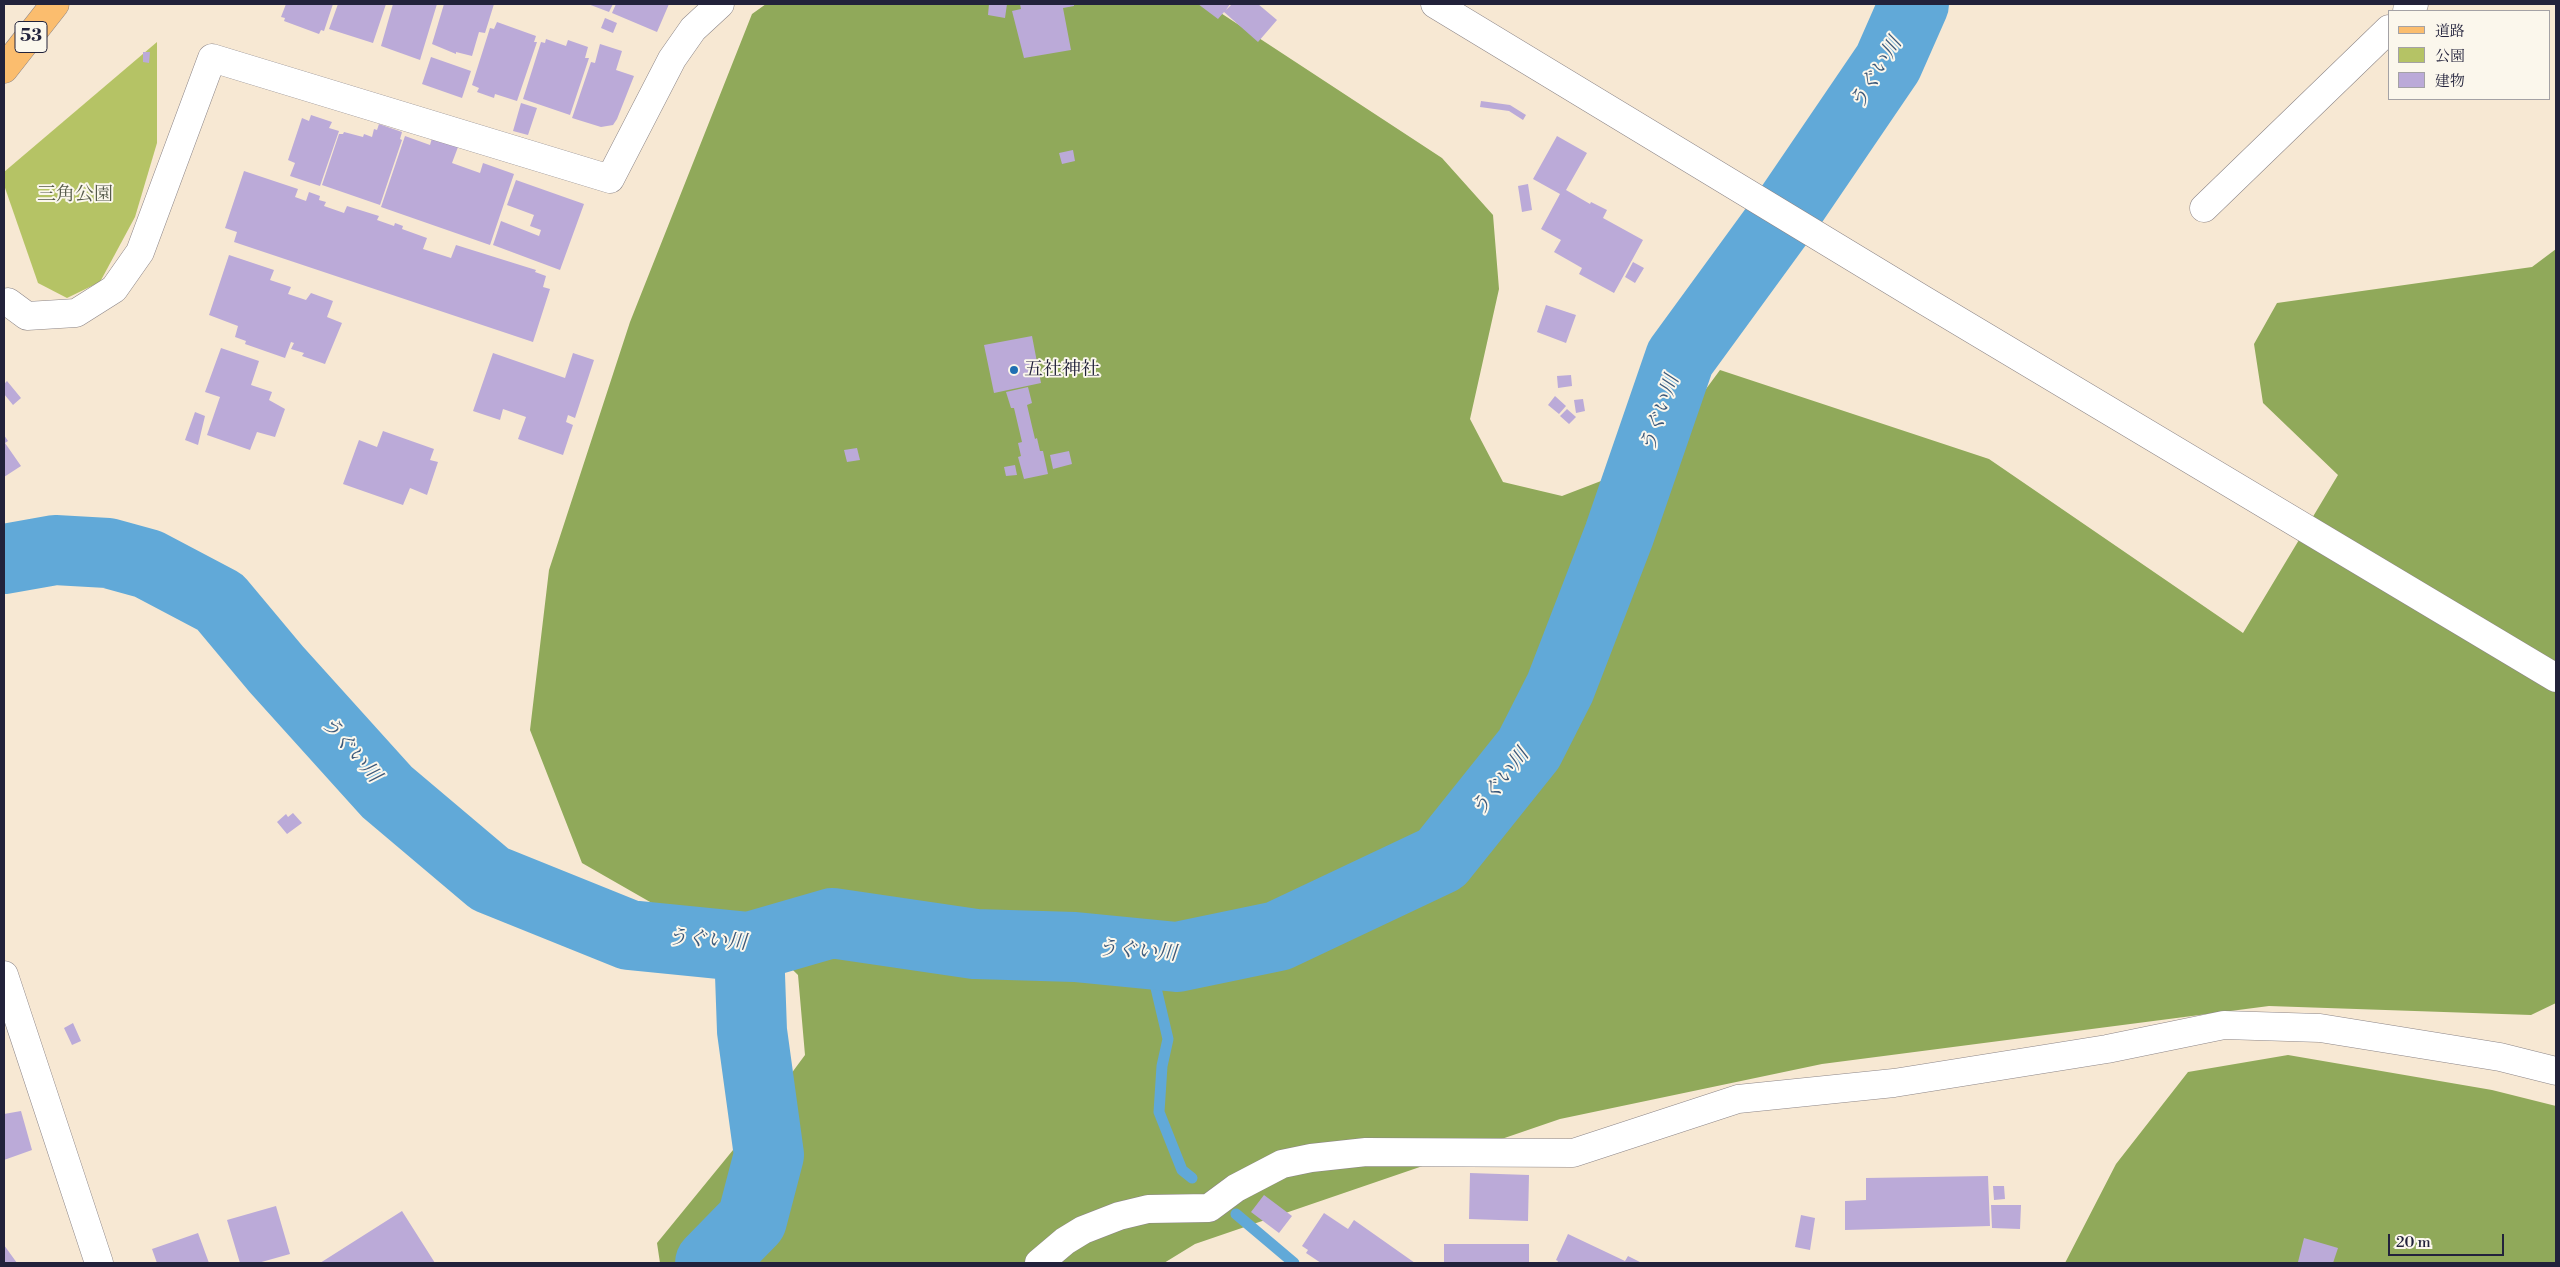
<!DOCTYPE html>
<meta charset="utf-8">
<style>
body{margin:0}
#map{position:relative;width:2560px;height:1267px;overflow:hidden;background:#f7e8d3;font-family:"Libre Bodoni","Noto Serif JP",serif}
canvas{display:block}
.frame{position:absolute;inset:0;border:5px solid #22223b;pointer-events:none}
.legend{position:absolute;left:2388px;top:10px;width:162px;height:90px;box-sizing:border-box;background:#fbf7ec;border:1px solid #a4a2a5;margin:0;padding:6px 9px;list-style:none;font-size:15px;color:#22223b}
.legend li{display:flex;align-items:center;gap:10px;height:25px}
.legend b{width:25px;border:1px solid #a4a2a5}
.scale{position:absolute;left:2388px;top:1234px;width:116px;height:22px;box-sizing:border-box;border:2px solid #22223b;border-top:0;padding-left:6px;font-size:15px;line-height:18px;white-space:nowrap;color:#22223b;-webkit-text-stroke:4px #fbf7ec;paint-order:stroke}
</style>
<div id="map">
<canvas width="2560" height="1267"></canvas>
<div class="frame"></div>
<ul class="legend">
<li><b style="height:6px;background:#fbbd6e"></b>道路</li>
<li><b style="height:14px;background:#b5c365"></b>公園</li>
<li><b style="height:14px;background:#bbaad8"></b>建物</li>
</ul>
<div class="scale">20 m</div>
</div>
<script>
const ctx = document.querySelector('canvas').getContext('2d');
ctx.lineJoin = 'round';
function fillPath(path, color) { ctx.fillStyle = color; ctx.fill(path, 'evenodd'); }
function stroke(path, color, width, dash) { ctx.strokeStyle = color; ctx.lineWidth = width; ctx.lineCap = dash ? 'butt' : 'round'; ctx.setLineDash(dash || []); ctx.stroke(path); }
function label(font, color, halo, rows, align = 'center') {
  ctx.font = font + ' "Libre Bodoni","Noto Serif JP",serif'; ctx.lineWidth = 4; ctx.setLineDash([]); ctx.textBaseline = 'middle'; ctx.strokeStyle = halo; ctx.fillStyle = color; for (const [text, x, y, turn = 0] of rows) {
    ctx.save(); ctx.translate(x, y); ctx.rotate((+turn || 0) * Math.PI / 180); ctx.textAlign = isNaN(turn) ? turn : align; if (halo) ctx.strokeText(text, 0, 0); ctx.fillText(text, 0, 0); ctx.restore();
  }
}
fillPath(new Path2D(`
 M 157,42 L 157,143 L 135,217 L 100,282 L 67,298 L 38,283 L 4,185 L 4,172 Z`), '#b5c365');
fillPath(new Path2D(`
 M 766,4 L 1207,4 L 1442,158 L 1493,215 L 1499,289 L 1470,419 L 1503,482 L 1562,496 L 1653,461 L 1720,370 L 1989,459 L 2243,633 L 2338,475 L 2263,403 L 2254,344 L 2277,303 L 2532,267 L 2556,249 L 2556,1003 L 2531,1015 L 2269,1006 L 1822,1064 L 1560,1119 L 1195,1244 L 1164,1263 L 660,1263 L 657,1243 L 751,1128 L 805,1055 L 798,975 L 761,939 L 692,926 L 582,863 L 530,730 L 549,570 L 630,322 L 752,14 Z
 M 2288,1055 L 2492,1090 L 2556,1106 L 2556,1263 L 2065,1263 L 2116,1164 L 2188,1072 Z`), '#90a95a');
stroke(new Path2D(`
 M 1148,954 L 1168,1039 L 1162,1066 L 1159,1112 L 1182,1170 L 1192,1178
 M 1236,1214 L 1294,1263`), '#61a9d8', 11);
stroke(new Path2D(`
 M 4,559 L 55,550 L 108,553 L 148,564 L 220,602 L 276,669 L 387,792 L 490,879 L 629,935 L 749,947 L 832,923 L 975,944 L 1075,947 L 1177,957 L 1278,936 L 1441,859 L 1529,749 L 1560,688 L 1619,535 L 1680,358 L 1788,210 L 1888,63 L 1914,4
 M 710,1263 L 752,1220 L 769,1155 L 752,1031 L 749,947`), '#61a9d8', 70);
fillPath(new Path2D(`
 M 286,4 L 333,4 L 324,31 L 321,30 L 319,34 L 284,21 L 285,18 L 281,17 Z
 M 338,4 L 386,4 L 373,43 L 329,29 Z
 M 393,4 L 437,4 L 420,60 L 381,46 Z
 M 444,4 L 494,4 L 485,33 L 479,32 L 472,56 L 456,52 L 456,54 L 432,44 Z
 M 588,4 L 613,4 L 609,12 Z
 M 616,4 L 669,4 L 657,32 L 612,13 Z
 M 989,4 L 1007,4 L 1005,18 L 988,15 Z
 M 1020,4 L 1074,4 L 1074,6 L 1063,8 L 1071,50 L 1024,58 L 1012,11 L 1021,9 Z
 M 1198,4 L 1230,4 L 1226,10 L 1232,4 L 1258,4 L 1277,20 L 1258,42 L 1224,12 L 1218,19 Z
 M 605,18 L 617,23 L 613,33 L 601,28 Z
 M 497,22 L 536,36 L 534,42 L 537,42 L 517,101 L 495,94 L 494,98 L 477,92 L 479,88 L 472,85 L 490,28 L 494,29 Z
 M 546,39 L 566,46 L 568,40 L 588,47 L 585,58 L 589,58 L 570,115 L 523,99 L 541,42 L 545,43 Z
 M 600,44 L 622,51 L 616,70 L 634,76 L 617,119 L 613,125 L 601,127 L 572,118 L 591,62 L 595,63 Z
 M 143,52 L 150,52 L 149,63 L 143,62 Z
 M 431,57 L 471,71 L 462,98 L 422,84 Z
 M 1481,101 L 1510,105 L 1526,115 L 1523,120 L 1509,111 L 1480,107 Z
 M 521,103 L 537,108 L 528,135 L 513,131 Z
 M 311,115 L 332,122 L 329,128 L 339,131 L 320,186 L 290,176 L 295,163 L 288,160 L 302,118 L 309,121 Z
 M 379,124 L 402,132 L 400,139 L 402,140 L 380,205 L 322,185 L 339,134 L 343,134 L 344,132 L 363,137 L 364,134 L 372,137 L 374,129 L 377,130 Z
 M 405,136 L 430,145 L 432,138 L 458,147 L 452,163 L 480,173 L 483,163 L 514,174 L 490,245 L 381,207 Z
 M 1557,136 L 1587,153 L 1566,190 L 1590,204 L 1591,202 L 1607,210 L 1603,218 L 1643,240 L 1614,293 L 1579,274 L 1582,268 L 1554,252 L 1561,240 L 1541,229 L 1560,194 L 1533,179 Z
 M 1073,150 L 1075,161 L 1062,164 L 1059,153 Z
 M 244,171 L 298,189 L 295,197 L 306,201 L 309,192 L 320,196 L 319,200 L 326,202 L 324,206 L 344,213 L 347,206 L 379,216 L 377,220 L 394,226 L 395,223 L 403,226 L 402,229 L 427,238 L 423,249 L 451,258 L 456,245 L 536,270 L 535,272 L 546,276 L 543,287 L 550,289 L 533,342 L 234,242 L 237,232 L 225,228 Z
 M 516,180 L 584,204 L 560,270 L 493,245 L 501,221 L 539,236 L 541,230 L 530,226 L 534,215 L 507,205 Z
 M 1528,184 L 1532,210 L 1522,212 L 1518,186 Z
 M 229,255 L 274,270 L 270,280 L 291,287 L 288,294 L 306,300 L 311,293 L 333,301 L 327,317 L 342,323 L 325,364 L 302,356 L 304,353 L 291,349 L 294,343 L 291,342 L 285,358 L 245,344 L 246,341 L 235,337 L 238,326 L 209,315 Z
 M 1633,262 L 1644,268 L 1635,283 L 1625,277 Z
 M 1546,305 L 1576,315 L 1566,343 L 1537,332 Z
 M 1032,336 L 1041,383 L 994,393 L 984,345 Z
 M 221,348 L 259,361 L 251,385 L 272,392 L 269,400 L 285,409 L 275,437 L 257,432 L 250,450 L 207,435 L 220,397 L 205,392 Z
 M 493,353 L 565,378 L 573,353 L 594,360 L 575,418 L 568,415 L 566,422 L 573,425 L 563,455 L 518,439 L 526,417 L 503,409 L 500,420 L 473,411 Z
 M 1571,375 L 1572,386 L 1558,388 L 1557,376 Z
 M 7,381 L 21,398 L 13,405 L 4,394 L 4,384 Z
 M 1028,387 L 1032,403 L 1027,405 L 1035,439 L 1037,438 L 1040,451 L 1043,451 L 1048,474 L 1024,479 L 1018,457 L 1021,456 L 1018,443 L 1022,442 L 1014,408 L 1011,408 L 1006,392 Z
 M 1555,396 L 1566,406 L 1559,414 L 1548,405 Z
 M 1583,399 L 1585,411 L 1576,413 L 1574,400 Z
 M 1567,409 L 1576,417 L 1569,424 L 1560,416 Z
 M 195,412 L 205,416 L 198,445 L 185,440 Z
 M 383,431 L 434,449 L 430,460 L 438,462 L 427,495 L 410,488 L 403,505 L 343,484 L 359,440 L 377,447 Z
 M 4,435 L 8,441 L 5,443 L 21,466 L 4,477 Z
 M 857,448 L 860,460 L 847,462 L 844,450 Z
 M 1069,451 L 1072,464 L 1053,469 L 1050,455 Z
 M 1015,465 L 1017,475 L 1006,476 L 1004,467 Z
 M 293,813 L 302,823 L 287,834 L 277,822 L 286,814 L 288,817 Z
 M 73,1023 L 81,1041 L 72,1045 L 64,1028 Z
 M 21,1111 L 32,1150 L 4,1160 L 4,1114 Z
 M 1470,1173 L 1529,1175 L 1528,1221 L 1469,1219 Z
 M 1988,1176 L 1990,1226 L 1845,1230 L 1845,1201 L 1866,1200 L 1866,1178 Z
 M 1993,1186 L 2004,1186 L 2005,1199 L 1994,1200 Z
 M 1264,1195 L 1292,1216 L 1279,1233 L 1251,1212 Z
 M 1991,1205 L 2021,1205 L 2020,1229 L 1992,1228 Z
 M 276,1206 L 290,1254 L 258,1263 L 240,1263 L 227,1220 Z
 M 402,1211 L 435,1263 L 320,1263 Z
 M 1324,1213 L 1348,1229 L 1354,1220 L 1415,1263 L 1321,1263 L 1306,1253 L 1308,1250 L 1302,1246 Z
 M 1801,1215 L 1815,1218 L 1810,1250 L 1795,1247 Z
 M 198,1233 L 209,1263 L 157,1263 L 152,1249 Z
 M 1568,1234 L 1625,1261 L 1628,1256 L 1642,1263 L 1557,1263 L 1558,1261 L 1556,1260 Z
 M 2304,1238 L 2338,1248 L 2333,1263 L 2298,1262 Z
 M 1444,1244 L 1529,1244 L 1529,1263 L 1444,1263 Z
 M 4,1245 L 17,1263 L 4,1263 Z`), '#bbaad8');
const minor = new Path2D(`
 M 2407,11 L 2414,4
 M 2204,208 L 2389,29
 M 8,302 L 27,316 L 76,313 L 114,289 L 140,252 L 212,58 L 610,179 L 672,59 L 693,29 L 720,4
 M 4,975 L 99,1263
 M 1039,1263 L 1065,1241 L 1083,1230 L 1119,1216 L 1148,1209 L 1209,1208 L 1236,1188 L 1282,1164 L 1311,1158 L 1366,1152 L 1573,1153 L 1738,1099 L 1894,1083 L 2107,1049 L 2224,1025 L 2320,1028 L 2500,1057 L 2556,1071`);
const tertiary = new Path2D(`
 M 1435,4 L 1922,299 L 2556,678`);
const primary = new Path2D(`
 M 4,69 L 55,4`);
stroke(minor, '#8c8587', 29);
stroke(tertiary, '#8c8587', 29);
stroke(primary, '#8c8587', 29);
stroke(minor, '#fff', 28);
stroke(tertiary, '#fff', 28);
stroke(primary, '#fbbd6e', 28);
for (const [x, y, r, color] of [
 [1014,370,5,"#1f6fb2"]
]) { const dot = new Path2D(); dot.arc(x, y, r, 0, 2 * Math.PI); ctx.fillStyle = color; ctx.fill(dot); stroke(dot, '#fbf7ec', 2); }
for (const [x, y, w] of [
 [31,37,32]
]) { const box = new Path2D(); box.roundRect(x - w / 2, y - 15.5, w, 31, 4); ctx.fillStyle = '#fbf7ec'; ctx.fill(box); stroke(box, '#22223b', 1); }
label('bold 18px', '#22223b', null, [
 ["53",31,37]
]);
label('19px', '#555a4a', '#fbf7ec', [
 ["三角公園",75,195]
]);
label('19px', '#22223b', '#fbf7ec', [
 ["五社神社",1024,370]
], 'left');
label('italic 20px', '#3b587a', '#fbf7ec', [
 ["うぐい川",1877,74,-59],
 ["うぐい川",1661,414,-71],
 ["うぐい川",350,750,49],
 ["うぐい川",1501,783,-52],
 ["うぐい川",707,941,4],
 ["うぐい川",1137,952,4]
]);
</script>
